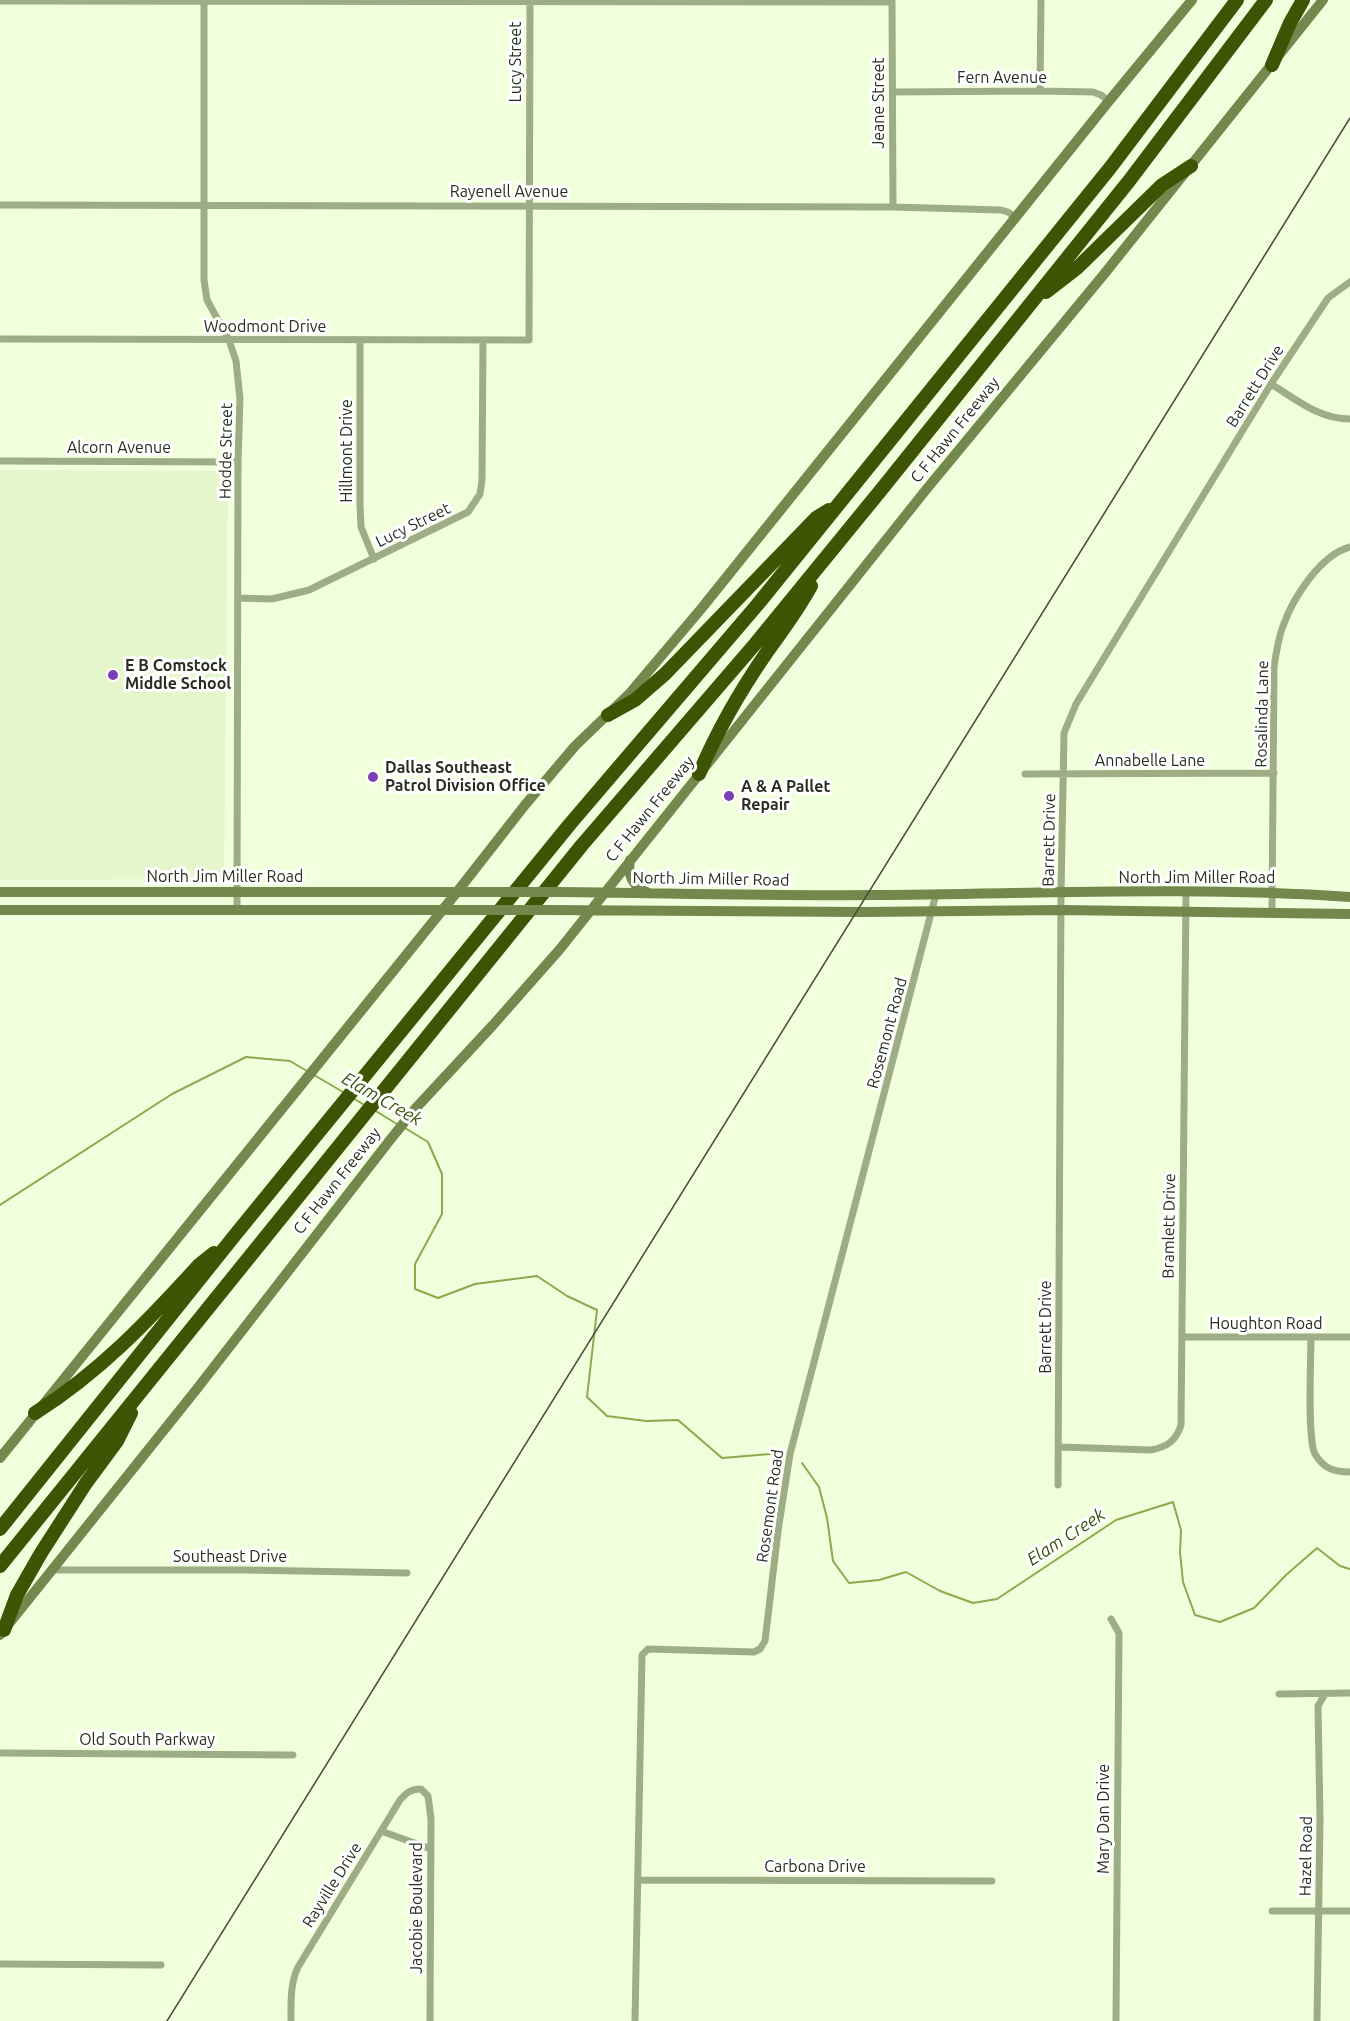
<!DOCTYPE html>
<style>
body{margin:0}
canvas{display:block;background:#f1ffdd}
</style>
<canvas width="1350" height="2021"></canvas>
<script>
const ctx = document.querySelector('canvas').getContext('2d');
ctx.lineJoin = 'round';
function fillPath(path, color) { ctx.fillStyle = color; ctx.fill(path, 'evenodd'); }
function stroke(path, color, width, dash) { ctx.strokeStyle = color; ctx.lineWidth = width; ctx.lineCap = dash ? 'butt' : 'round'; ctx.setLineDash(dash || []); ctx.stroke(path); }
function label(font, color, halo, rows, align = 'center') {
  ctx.font = font + ' Ubuntu,sans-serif'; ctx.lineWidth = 6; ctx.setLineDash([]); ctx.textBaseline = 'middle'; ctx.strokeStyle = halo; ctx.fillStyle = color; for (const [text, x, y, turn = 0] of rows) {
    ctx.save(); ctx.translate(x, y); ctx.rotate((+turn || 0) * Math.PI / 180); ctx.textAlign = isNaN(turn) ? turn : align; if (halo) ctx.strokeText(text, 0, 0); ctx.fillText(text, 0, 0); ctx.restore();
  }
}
fillPath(new Path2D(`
 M 0,470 L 228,471 L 224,879 L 0,880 Z`), '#e5f5cc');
stroke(new Path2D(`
 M 314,1075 L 343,1092
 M 353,1098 L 366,1106
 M 374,1110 L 397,1124
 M 405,1128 L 428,1142 L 442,1174 L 442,1214 L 415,1264 L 415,1289 L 438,1298 L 475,1284 L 537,1276 L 567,1296 L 597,1310 L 587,1397 L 607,1416 L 646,1421 L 678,1420 L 722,1458 L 782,1453
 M 0,1205 L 172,1094 L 246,1057 L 290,1061 L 307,1071
 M 802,1463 L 819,1487 L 827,1518 L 833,1561 L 849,1583 L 879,1580 L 906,1572 L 940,1591 L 973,1603 L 997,1599 L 1116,1520 L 1173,1502 L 1181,1530 L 1180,1552 L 1183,1582 L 1195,1615 L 1220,1622 L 1254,1608 L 1286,1575 L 1317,1548 L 1340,1566 L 1350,1569`), '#8aaa4c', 2);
stroke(new Path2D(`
 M 204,0 L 204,280 L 207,300 L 229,340 L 236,361 L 240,399 L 238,462 L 237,909
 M 892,0 L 893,207
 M 0,1 L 892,2
 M 1040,91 L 1041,0
 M 893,92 L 1040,91 L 1093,92 L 1101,95 L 1109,101
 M 0,205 L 893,207 L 1001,210 L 1008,212 L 1016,218
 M 0,339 L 529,340 L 530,0
 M 360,341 L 360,505 L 361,527 L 374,559
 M 1271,384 C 1297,400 1319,419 1350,419
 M 0,461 L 238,462
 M 238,598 L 272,599 L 309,590 L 468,512 L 480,494 L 482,480 L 483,340
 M 1025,774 L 1274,773
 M 1272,911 L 1274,667 C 1276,653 1278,639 1283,626 C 1293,598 1320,555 1350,547
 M 1182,1337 L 1350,1337
 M 1311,1337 C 1311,1359 1307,1439 1315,1454 C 1324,1469 1334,1472 1350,1472
 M 1059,1447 L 1151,1450 C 1167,1447 1176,1441 1181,1425 L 1186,892
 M 1058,1485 L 1061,892 L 1064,733 L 1076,704 L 1271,384 L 1328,298 L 1350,282
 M 52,1570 L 246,1570 L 407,1573
 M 1111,1619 L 1119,1633 L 1116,2021
 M 1279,1694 L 1350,1693
 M 0,1753 L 293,1755
 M 381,1831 L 431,1849
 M 638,1880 L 992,1881
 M 1272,1911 L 1350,1911
 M 0,1964 L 161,1965
 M 291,2021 C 291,2002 290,1984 298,1967 L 400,1800 C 407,1792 411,1789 421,1789 L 428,1796 L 431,1819 L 430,2021
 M 635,2021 L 642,1655 L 648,1649 L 754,1652 L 760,1649 L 765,1641 L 778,1531 L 790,1454 L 936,894
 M 1317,2021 L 1320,1819 L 1318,1706 L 1325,1694`), '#9ead86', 7);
stroke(new Path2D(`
 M 630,860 C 627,876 634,888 649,893
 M 0,892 L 497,892
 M 561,892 C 665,893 769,896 874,895 C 1032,894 1192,886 1350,897
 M 0,910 L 482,910
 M 547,910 L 864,912 L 1061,910 L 1350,914
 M 0,1458 L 457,892 L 525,805 L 575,746 L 630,693 L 701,609 L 1109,101 L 1192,0
 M 0,1635 L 196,1390 L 390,1140 L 415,1109 L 493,1025 L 560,949 L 925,491 L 1105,273 L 1323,0`), '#72884d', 10);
stroke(new Path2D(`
 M 1272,65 L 1290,23 L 1303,0
 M 1046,292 L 1077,268 L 1162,185 L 1191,166
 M 608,715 L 635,700 L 665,674 L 816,518 L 829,510
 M 699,774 C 717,731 740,691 767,652 C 783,630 798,610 811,586
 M 35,1413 C 100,1372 148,1321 199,1265 L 214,1253
 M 0,1529 L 235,1235 L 570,824 L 758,604 L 1110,168 L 1237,0
 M 0,1566 L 582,845 L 756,643 L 881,490 L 1129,181 L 1266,0
 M 4,1630 L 17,1595 L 41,1553 L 86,1483 L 117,1441 L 131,1413`), '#3e5404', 14);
stroke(new Path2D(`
 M 167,2021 L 1350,118`), '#484f3f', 1.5);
stroke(new Path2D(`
 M 497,892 L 561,892
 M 482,910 L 547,910`), '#72884d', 10);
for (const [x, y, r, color] of [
 [113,675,6,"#7c3eb3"],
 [373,777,6,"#7c3eb3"],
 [729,796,6,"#7c3eb3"]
]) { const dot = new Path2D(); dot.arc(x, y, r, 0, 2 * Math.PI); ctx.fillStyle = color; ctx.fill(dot); stroke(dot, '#fff', 2); }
label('16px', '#292e21', '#fff', [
 ["Lucy Street",516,62,-90],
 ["Fern Avenue",1002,78],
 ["Jeane Street",879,103,-90],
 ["Rayenell Avenue",509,192],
 ["Woodmont Drive",265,327],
 ["Barrett Drive",1255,386,-58],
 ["C F Hawn Freeway",955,430,-51],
 ["Alcorn Avenue",119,448],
 ["Hodde Street",226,451,-89],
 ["Hillmont Drive",347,451,-90],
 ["Lucy Street",413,525,-26],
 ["Rosalinda Lane",1262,714,-89],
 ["Annabelle Lane",1150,761],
 ["C F Hawn Freeway",650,809,-51],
 ["Barrett Drive",1049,840,-89],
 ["North Jim Miller Road",225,877],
 ["North Jim Miller Road",1197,878],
 ["North Jim Miller Road",711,879,1],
 ["Rosemont Road",887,1033,-75],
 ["C F Hawn Freeway",337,1181,-52],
 ["Bramlett Drive",1169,1226,-89],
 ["Houghton Road",1266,1324],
 ["Barrett Drive",1046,1327,-90],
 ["Rosemont Road",770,1506,-82],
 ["Southeast Drive",230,1557],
 ["Old South Parkway",147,1740],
 ["Mary Dan Drive",1104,1819,-90],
 ["Hazel Road",1306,1856,-89],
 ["Carbona Drive",815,1867],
 ["Rayville Drive",332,1885,-58],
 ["Jacobie Boulevard",417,1908,-90]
]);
label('bold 16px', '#292e21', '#fff', [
 ["E B Comstock",125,666],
 ["Middle School",125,684],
 ["Dallas Southeast",385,768],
 ["Patrol Division Office",385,786],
 ["A & A Pallet",741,787],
 ["Repair",741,805]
], 'left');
label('italic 18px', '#3c510b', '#fff', [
 ["Elam Creek",382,1099,30],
 ["Elam Creek",1066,1537,-33]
]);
</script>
